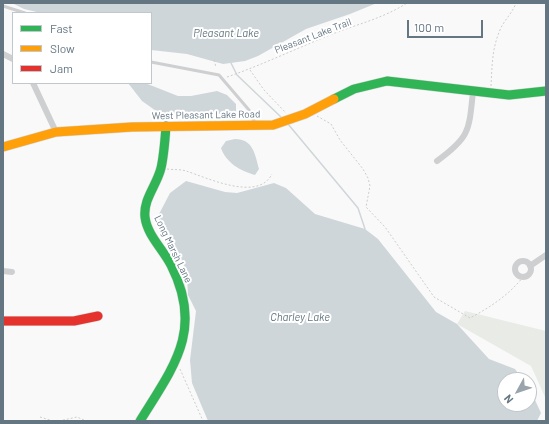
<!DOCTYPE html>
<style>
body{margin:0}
#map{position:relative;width:549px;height:424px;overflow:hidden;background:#f9f9f9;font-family:Barlow,sans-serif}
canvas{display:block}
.frame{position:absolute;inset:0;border:4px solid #657683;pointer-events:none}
.legend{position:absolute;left:12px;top:12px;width:140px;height:72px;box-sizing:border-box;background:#fff;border:1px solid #c1c8cd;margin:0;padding:5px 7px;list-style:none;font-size:12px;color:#657683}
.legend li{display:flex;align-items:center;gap:8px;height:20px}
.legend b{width:20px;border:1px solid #c1c8cd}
.north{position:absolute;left:497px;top:372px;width:40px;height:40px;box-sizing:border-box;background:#fff;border:1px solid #c1c8cd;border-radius:50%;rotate:230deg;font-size:11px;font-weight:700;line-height:16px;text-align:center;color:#657683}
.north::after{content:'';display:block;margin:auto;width:14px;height:18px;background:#99a4ac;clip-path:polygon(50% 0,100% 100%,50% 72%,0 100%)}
.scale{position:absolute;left:407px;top:20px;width:76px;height:18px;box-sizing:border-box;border:2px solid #657683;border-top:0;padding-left:5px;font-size:12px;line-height:14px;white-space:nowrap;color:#657683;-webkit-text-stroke:3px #fff;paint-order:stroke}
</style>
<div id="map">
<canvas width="549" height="424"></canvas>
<div class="frame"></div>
<ul class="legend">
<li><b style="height:5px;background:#30b455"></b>Fast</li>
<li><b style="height:5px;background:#ff9f0a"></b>Slow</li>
<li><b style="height:5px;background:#e5322d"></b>Jam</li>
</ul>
<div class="north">N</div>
<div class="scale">100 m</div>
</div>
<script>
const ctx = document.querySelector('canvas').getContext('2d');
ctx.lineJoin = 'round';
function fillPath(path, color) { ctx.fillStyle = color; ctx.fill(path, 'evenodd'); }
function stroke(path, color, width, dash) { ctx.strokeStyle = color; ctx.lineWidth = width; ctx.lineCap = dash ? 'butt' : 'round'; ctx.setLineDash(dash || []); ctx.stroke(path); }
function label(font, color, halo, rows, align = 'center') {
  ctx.font = font + ' Barlow,sans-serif'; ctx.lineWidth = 4; ctx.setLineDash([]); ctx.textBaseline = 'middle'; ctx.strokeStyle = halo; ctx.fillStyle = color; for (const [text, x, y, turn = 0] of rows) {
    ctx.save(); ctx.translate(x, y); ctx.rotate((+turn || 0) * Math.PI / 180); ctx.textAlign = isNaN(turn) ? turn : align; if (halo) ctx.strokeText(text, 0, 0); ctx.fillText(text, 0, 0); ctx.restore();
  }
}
fillPath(new Path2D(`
 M 465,311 L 546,331 L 546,399 L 531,366 L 457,324 Z`), '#e8ebe6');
fillPath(new Path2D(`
 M 12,3 L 377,3 L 350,14 L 306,29 L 258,56 L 245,61 L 223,64 L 187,54 L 151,50 L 151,13 L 41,13 L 24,9 Z
 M 128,83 L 145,83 L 178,96 L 191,96 L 217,91 L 227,95 L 236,104 L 236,112 L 226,114 L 159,113 L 142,101 Z
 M 235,139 C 253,139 255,154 259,169 L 255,175 C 241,171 226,163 221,148 L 226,141 Z
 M 186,181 L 225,192 L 237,193 L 274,183 L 286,188 L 315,214 L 365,229 L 378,239 L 436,312 L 457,324 L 489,359 L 515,369 L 523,380 L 505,380 L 505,404 L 529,404 L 529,388 L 537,393 L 535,400 L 541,413 L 537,421 L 208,421 L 192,383 L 190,360 L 196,311 L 188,295 L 187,275 L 183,262 L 167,239 L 158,216 L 170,193 Z`), '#ced6d9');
stroke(new Path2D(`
 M 231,63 L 237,75 L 281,117
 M 288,124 L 358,208 L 365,229`), '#ced6d9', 1.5);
const fast = new Path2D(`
 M 334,99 L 354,89 L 387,81 L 509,95 L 546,91
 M 140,421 C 174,366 204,330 171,265 C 163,249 147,235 145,217 C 143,199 157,185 161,168 C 164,155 165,140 166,126`);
const slow = new Path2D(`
 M 3,147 L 56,132 L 132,127 L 273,125 L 305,114 L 334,99`);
const jam = new Path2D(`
 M 3,321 L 74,321 L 98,316`);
stroke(fast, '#d5d6d7', 10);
stroke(slow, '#d5d6d7', 10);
stroke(jam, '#d5d6d7', 10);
stroke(new Path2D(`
 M 214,60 L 216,67
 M 250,70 L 264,90 L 286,113
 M 227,77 C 262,65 295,49 330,35 C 357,24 382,19 407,3
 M 491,86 C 492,67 492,48 500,30 C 504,20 512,14 516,3
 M 317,116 L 331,124 L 340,140 L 363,169 L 368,178 L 370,186 L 366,207 L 385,227 L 434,297 L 470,318 C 489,308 509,295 523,277
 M 167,169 C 174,170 180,169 186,171 C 208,178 258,202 272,174
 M 180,369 L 203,421
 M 40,417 L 53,421
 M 59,421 L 77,417 L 86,421`), '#cbcccd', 1, [2, 2]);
stroke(new Path2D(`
 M 3,6 L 25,13
 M 151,62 L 219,75 L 249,110 L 255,123`), '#cecfd0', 3);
stroke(new Path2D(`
 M 3,54 L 13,59
 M 33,83 L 56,132
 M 437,161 C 470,137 469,131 473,91
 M515 269a8 8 0 1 1 16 0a8 8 0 1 1-16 0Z
 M 530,266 L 546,255
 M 3,271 L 12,272`), '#cecfd0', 6);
stroke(fast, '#30b455', 9);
stroke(slow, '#ff9f0a', 9);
stroke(jam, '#e5322d', 9);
label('10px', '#657683', '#fff', [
 ["Pleasant Lake Trail",313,36,-21],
 ["West Pleasant Lake Road",206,115,-1],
 ["Long Marsh Lane",173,249,64]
]);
label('italic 11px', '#60757c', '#fff', [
 ["Pleasant Lake",226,33],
 ["Charley Lake",300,317]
]);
</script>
